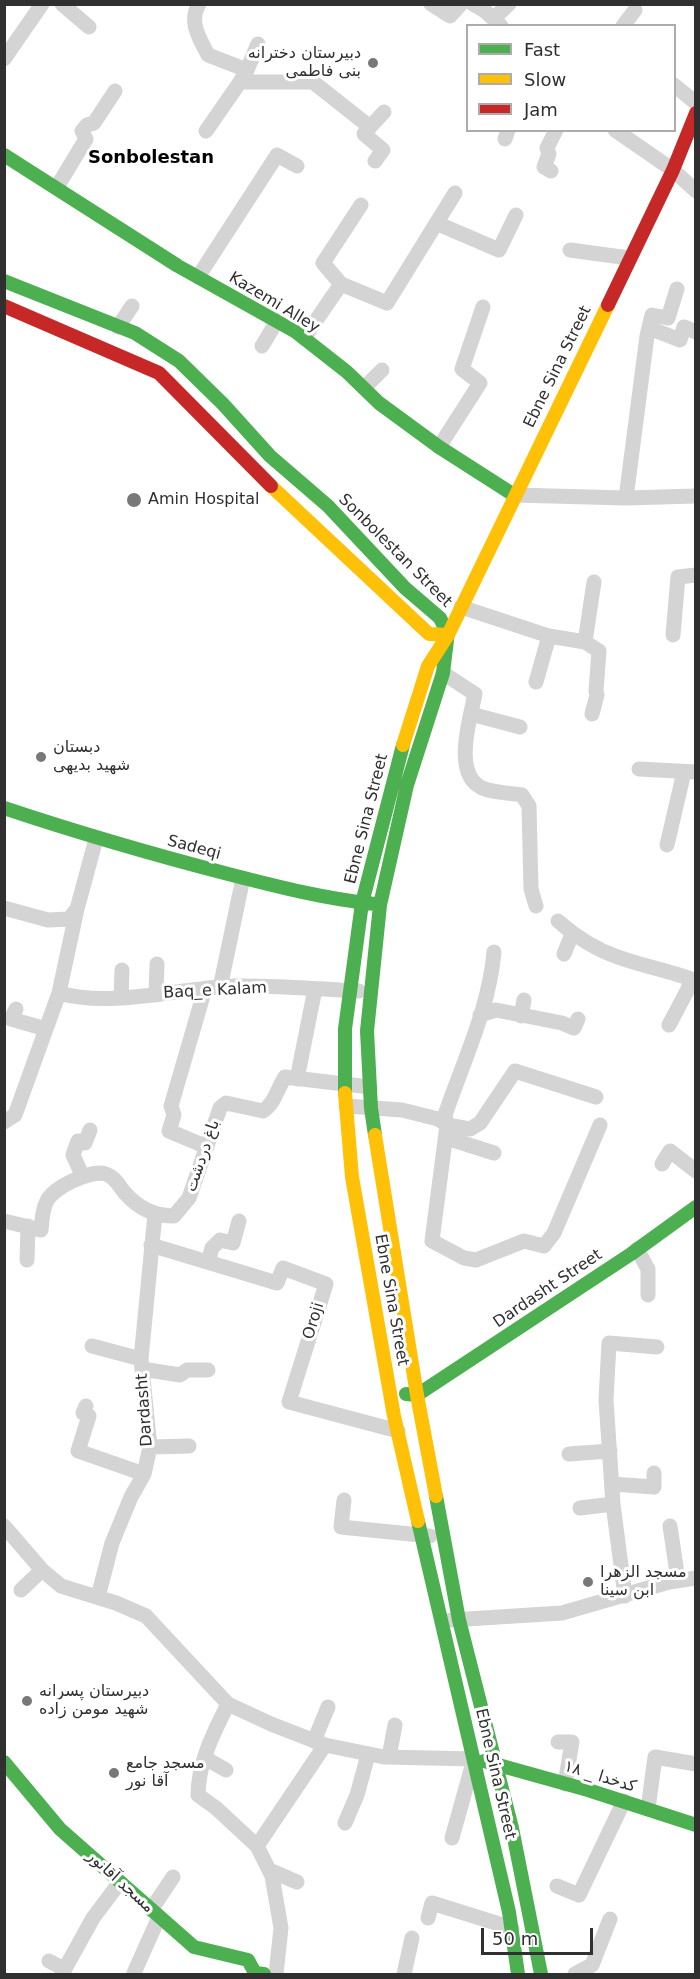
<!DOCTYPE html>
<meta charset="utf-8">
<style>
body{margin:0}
#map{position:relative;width:700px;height:1979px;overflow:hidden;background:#fff;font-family:"DejaVu Sans",sans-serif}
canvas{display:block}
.frame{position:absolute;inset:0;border:6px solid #303030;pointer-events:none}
.legend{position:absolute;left:466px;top:24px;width:210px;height:108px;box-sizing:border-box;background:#fff;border:2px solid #acacac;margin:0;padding:8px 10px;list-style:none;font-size:18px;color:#303030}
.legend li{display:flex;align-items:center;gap:12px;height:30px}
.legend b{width:30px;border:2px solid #acacac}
.scale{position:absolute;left:481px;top:1928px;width:112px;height:27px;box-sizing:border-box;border:3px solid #303030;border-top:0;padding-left:8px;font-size:18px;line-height:21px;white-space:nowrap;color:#303030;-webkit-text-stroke:4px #fff;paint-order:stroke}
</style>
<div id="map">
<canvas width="700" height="1979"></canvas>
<div class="frame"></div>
<ul class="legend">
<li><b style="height:8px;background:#4caf50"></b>Fast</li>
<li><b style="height:8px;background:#ffc107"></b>Slow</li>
<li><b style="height:8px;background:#c62828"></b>Jam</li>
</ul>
<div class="scale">50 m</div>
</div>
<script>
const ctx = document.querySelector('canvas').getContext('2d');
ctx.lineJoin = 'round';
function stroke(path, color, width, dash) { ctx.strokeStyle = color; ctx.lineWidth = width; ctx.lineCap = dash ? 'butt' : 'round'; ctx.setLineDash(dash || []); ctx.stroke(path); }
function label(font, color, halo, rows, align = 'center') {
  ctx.font = font + ' "DejaVu Sans","Noto Sans Arabic",sans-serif'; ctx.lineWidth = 6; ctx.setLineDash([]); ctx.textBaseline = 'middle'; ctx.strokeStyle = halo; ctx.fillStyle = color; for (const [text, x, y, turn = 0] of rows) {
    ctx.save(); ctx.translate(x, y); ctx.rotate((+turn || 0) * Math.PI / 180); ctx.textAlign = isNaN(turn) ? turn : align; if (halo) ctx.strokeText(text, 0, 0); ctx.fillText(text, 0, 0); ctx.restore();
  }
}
stroke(new Path2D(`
 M 62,4 L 89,27
 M 199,4 C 188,22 200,39 208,55 L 247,70 L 240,82 L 313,82 L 370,127 L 364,134 L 383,150 L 375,161
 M 431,4 L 450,16 L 461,4
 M 473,4 L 485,11 L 501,26
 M 494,18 L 509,4
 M 623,26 L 635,10
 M 4,59 L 42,4
 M 247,70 L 258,44
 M 674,85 L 696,103
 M 370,127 L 384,112
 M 615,130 L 673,170 L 696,191
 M 206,131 L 240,82
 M 505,139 L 508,130
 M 551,171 L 544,167 L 549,154 L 547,148 L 556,130
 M 57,187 L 86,139 L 82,131 L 87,125 L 94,123 L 115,91
 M 436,223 L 499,250 L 516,215
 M 570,250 L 629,258
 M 198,277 L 277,155 L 297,166
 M 341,284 L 323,263 L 361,205
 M 118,327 L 132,306
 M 649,328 L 680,340 L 684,327 L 696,332
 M 304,338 L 341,284 L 387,303 L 455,193
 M 262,346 L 277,321
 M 364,388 L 382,370
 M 439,447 L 480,383 L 462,369 L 483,307
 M 514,495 L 626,498 L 696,496
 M 626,498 L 647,336 L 652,315 L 668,318 L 677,289
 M 461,607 L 549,636 L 585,642 L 599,651 L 596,691 L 597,695 L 592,714
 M 673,635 L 678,577 L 696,575
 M 585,642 L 594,582
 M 443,673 L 475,694 C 470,719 451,778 485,789 C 496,793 511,793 522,795 L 529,806 L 531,889 L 536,906
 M 536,682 L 549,636
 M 471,714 L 520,727
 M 639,769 L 696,772
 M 667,845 L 684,772
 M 4,908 L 48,920 L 69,919 L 77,909
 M 558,921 C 575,936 597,950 618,957 C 642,966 667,970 691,979 L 688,989 L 669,1025
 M 494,952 C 489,1009 463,1062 445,1115 L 447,1125 L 432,1241 L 464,1258 L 476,1260 L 524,1241 L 544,1246 L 554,1233 L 600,1125
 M 564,954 L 572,934
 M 220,988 L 243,878
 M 205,989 L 171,1106 L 174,1115 L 169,1131 L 207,1147
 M 59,993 C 112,1008 179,988 234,986 C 275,985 318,989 359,991
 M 156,994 L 157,964
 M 121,997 L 122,970
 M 16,1009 L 11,1019 L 46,1029
 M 480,1015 L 496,1010 L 562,1023 L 574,1028 L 578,1019
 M 521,1016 L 524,1000
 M 297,1079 L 315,989
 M 346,1106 L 402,1110 L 438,1119 L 447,1125 L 470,1129 L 480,1123 L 515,1071 L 596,1097
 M 4,1122 L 15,1115 L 59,993 L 77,909 L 96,839
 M 446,1135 L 453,1140 L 494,1153
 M 662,1164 L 670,1151 L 696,1171
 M 82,1175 L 73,1155 L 78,1141 L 85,1143 L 90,1130
 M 4,1221 L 41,1230 C 42,1222 42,1211 46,1203 C 51,1188 91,1169 106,1174 C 115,1177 119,1186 125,1193 C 138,1208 154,1216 174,1216 L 189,1198 L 220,1108 L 226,1103 L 263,1111 C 275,1103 277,1089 285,1077 L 370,1087
 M 151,1245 L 277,1283 L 283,1268 L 326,1284 L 289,1402 L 398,1431
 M 637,1249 L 648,1269 L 648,1295
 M 27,1260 L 28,1226
 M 208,1262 L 212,1248 L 220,1240 L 233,1243 L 239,1221
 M 92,1346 L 141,1359
 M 142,1369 L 180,1375 L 187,1370 L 208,1370
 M 86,1406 L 83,1413 L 89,1416 L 78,1451 L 144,1474
 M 150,1447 L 189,1446
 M 569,1454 L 610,1451
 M 612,1484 L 654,1487 L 654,1473
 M 344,1500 L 341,1527 L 430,1536
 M 580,1508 L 613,1504
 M 4,1526 L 42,1570 L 61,1586 L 116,1603 L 146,1616 L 228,1704 L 271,1724 L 325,1745 L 384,1757 L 474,1759 L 452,1838
 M 670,1526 L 678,1580
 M 21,1590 L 42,1570
 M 625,1596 L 613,1504 L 606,1400 L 609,1343 L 657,1347
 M 98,1597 L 112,1543 L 131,1497 L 144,1474 L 150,1447 L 141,1359 L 155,1214
 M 451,1620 L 562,1613 L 669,1582 L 696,1578
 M 228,1704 C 214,1732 198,1763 198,1795 L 216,1808 L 257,1846 L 272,1876 L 281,1928 L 276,1974
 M 314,1741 L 328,1707
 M 558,1742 L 572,1742 L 565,1784
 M 389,1757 L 395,1725
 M 205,1758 L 226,1770
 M 648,1809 L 655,1757 L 696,1764
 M 345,1823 L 357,1795 L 368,1755
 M 257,1846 L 325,1745
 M 269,1870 L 297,1882
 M 557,1886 L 579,1895 L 624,1801
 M 151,1910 L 173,1877
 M 428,1918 L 432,1903 L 512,1928
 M 49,1961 L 64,1969
 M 134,1973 L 159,1917
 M 62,1974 L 93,1918 L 120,1882
 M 404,1974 L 412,1938
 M 575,1974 L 592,1965 L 610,1919`), '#d4d4d4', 15);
stroke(new Path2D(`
 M 4,155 L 178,266 L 296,332 L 347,372 L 379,403 L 439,447 L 514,495
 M 4,281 L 135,333 L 179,361 L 223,404 L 270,456 L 328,506 L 405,588 L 440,618 L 448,635
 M 4,808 C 79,833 155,855 232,875 C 279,887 326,899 375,904
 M 345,1093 L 345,1029 L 362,903 L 403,745
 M 375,1135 L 371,1108 L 367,1031 L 380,905 L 407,785 L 443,673 L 447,640
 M 406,1394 L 417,1395 L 631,1254 L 696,1207
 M 436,1496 L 459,1620 L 512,1828 L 541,1974
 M 418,1521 L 509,1912 L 518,1974
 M 484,1761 L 588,1790 L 696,1825
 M 4,1762 L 60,1829 L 194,1947 L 248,1960 L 255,1973 L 264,1974`), '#4caf50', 14);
stroke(new Path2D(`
 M 271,486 L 429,634 L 448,635
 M 403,745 L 428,666 L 448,635 L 608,305
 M 345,1093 L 352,1177 L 394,1416 L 418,1521
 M 375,1135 L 417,1395 L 436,1496`), '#ffc107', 14);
stroke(new Path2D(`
 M 608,305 L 673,170 L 696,113
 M 4,306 L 159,373 L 271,486`), '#c62828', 14);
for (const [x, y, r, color] of [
 [373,63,6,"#787878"],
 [134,500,8,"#787878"],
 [41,757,6,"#787878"],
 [588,1582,6,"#787878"],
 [27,1701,6,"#787878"],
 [114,1773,6,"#787878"]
]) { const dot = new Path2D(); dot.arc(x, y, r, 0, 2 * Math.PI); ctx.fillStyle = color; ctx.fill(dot); stroke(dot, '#fff', 2); }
label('16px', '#303030', '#fff', [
 ["دبیرستان دخترانه",361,54,"right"],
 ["بنی فاطمی",361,72,"right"],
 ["Amin Hospital",148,500],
 ["دبستان",53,748],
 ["شهید بدیهی",53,766],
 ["مسجد الزهرا",600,1573],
 ["ابن سینا",600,1591],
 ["دبیرستان پسرانه",39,1692],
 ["شهید مومن زاده",39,1710],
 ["مسجد جامع",126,1764],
 ["آقا نور",126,1782]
], 'left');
label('16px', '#303030', '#fff', [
 ["Kazemi Alley",274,303,31],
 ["Ebne Sina Street",558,367,-64],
 ["Sonbolestan Street",395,551,45],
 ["Ebne Sina Street",367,819,-76],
 ["Sadeqi",194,848,15],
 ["Baq_e Kalam",215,991,-3],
 ["باغ دردشت",203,1156,-71],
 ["Dardasht Street",548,1289,-34],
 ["Ebne Sina Street",391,1300,80],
 ["Oroji",314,1321,-73],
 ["Dardasht",145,1410,-94],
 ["Ebne Sina Street",495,1774,77],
 ["۱۸ _ کدخدا",600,1777,17],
 ["مسجد آقانور",120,1882,42]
]);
label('bold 18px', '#000', '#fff', [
 ["Sonbolestan",151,158]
]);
</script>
